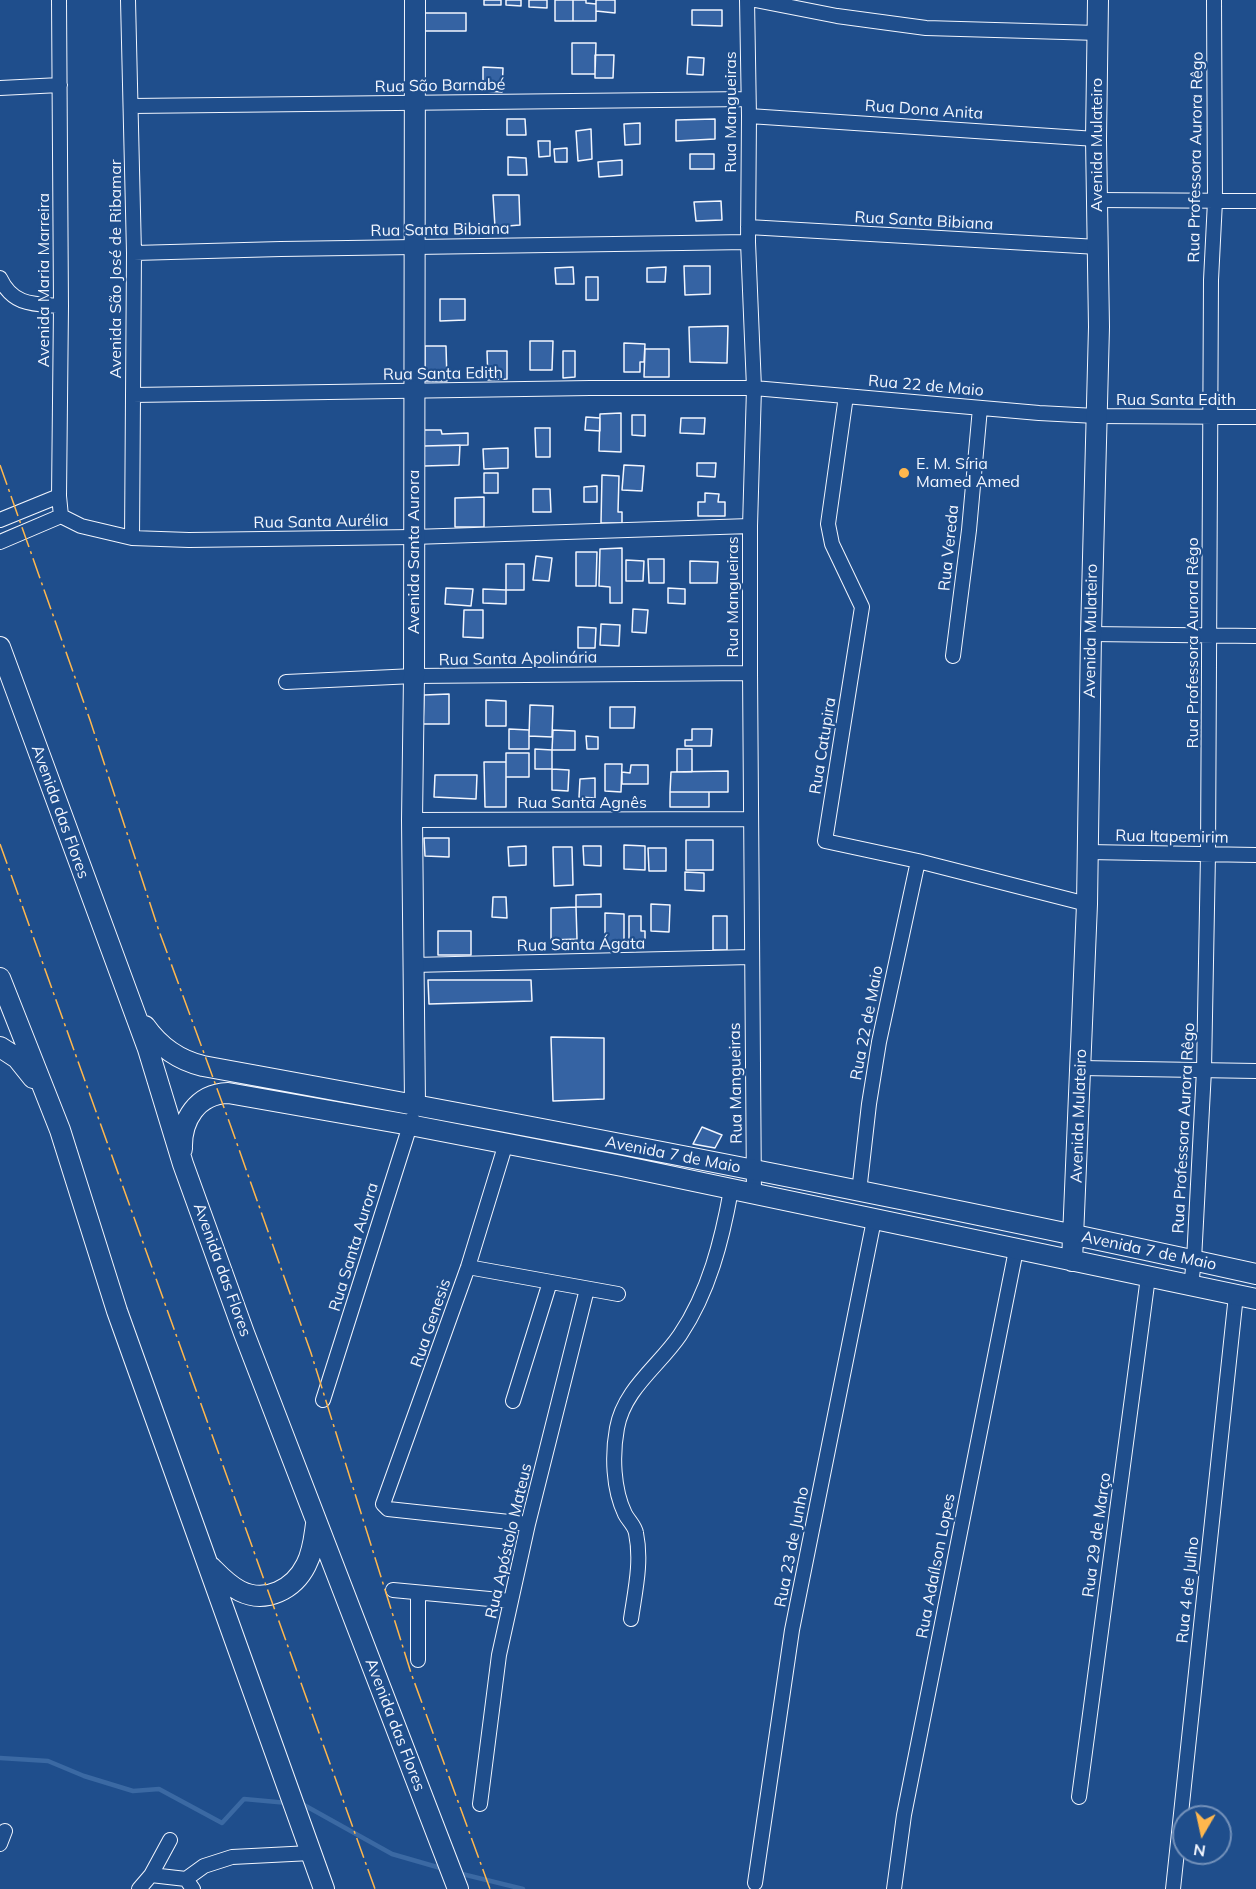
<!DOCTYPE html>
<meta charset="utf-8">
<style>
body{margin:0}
#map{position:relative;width:1256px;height:1889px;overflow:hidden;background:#1f4e8c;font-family:Mulish,sans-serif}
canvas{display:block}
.north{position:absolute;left:1172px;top:1805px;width:60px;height:60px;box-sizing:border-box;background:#1f4e8c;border:2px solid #7391ba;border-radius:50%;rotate:189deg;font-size:16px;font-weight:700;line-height:24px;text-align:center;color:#f2f6ff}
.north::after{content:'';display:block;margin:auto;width:21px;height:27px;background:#ffb74d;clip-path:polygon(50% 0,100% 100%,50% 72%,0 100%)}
</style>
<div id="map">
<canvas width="1256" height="1889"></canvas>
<div class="north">N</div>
</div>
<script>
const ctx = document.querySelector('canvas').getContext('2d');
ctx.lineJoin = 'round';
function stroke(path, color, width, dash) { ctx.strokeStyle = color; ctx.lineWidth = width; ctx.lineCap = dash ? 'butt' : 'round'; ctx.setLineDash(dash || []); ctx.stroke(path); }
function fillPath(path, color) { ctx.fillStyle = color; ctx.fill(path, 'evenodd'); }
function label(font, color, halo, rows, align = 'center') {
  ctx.font = font + ' Mulish,sans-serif'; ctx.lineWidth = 4.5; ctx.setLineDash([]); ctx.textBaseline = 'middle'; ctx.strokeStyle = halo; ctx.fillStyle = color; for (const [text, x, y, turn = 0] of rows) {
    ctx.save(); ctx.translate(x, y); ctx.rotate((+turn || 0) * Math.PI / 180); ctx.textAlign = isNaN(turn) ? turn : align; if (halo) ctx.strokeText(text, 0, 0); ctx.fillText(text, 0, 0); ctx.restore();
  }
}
stroke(new Path2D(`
 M 0,1758 L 48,1761 L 84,1776 L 133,1791 L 159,1789 L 222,1823 L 244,1799 L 288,1803
 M 299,1804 L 304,1805 L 392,1854 L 444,1869
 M 458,1873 L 523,1889`), '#3b69a3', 4.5);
const building = new Path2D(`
 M 484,0 L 501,0 L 501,5 L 484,5 Z
 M 506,0 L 521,0 L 521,6 L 506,5 Z
 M 529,0 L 547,0 L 547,8 L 529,7 Z
 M 555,0 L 573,0 L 573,21 L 555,21 Z
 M 573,0 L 586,0 L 586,3 L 596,4 L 596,21 L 573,21 Z
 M 596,0 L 615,0 L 615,13 L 596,11 Z
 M 692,10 L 722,10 L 722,26 L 692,25 Z
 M 422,13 L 466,13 L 466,31 L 421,31 Z
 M 572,43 L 596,43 L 595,74 L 572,74 Z
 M 595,55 L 614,55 L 613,78 L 595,78 Z
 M 688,57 L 704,58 L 703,75 L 687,74 Z
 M 483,67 L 503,68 L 502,92 L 483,91 Z
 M 507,119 L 525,119 L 526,135 L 507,135 Z
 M 715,119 L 715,139 L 676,141 L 676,120 Z
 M 640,123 L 640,144 L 625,145 L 624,124 Z
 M 591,129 L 592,159 L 578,161 L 576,131 Z
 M 538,141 L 550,141 L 550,156 L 539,157 Z
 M 567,148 L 567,162 L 555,162 L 554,149 Z
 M 690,154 L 714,154 L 714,169 L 690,169 Z
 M 508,157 L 526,158 L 527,175 L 508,175 Z
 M 622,160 L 622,175 L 599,177 L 598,162 Z
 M 493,195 L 519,195 L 520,225 L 495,227 Z
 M 721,201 L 722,220 L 696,221 L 694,202 Z
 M 684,266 L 710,266 L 710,294 L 685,295 Z
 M 573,267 L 574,284 L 556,284 L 555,268 Z
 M 666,267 L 665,282 L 647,282 L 647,268 Z
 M 586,277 L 598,277 L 598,300 L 586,300 Z
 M 440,299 L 465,299 L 465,320 L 440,321 Z
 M 728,326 L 727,363 L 690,362 L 689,327 Z
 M 530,341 L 553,341 L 552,370 L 530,370 Z
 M 624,343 L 645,344 L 644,362 L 640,362 L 640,372 L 624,372 Z
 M 425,346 L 446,346 L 447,381 L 425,381 Z
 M 645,349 L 669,349 L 669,377 L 644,377 Z
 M 487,351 L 507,351 L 507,379 L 488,380 Z
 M 563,351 L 575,351 L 575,377 L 563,378 Z
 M 621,413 L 621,452 L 599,451 L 600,414 Z
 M 632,415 L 645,415 L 645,436 L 632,435 Z
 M 586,417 L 600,418 L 600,431 L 585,430 Z
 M 681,418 L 705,418 L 704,434 L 680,433 Z
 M 535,428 L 550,428 L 550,457 L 536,457 Z
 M 424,430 L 441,430 L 442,434 L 468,433 L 468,445 L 424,446 Z
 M 460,445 L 459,465 L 424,466 L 424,446 Z
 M 508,448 L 508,468 L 484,469 L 483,449 Z
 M 697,463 L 716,463 L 715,477 L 697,476 Z
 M 624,465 L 644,466 L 642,491 L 622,490 Z
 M 484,473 L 498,473 L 498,493 L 484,493 Z
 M 602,475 L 619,476 L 618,512 L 622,512 L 622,523 L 601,523 Z
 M 597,486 L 597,502 L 584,502 L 584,487 Z
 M 533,489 L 550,489 L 551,512 L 533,512 Z
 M 705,493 L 719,494 L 718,502 L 725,502 L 725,516 L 698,516 L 698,502 L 705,502 Z
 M 484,497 L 484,527 L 455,527 L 455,498 Z
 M 622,548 L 622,603 L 610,603 L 610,587 L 599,586 L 600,549 Z
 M 576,552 L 597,552 L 596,586 L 576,586 Z
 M 536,556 L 552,558 L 549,581 L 533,580 Z
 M 648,559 L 664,559 L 664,583 L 649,583 Z
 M 626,560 L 644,561 L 643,581 L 626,581 Z
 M 690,561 L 718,562 L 717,583 L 690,583 Z
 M 506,564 L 524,564 L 524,590 L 506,590 Z
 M 446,588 L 473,589 L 471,606 L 445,604 Z
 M 668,588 L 685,589 L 685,604 L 668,603 Z
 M 483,589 L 506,590 L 506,604 L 483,603 Z
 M 633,609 L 648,610 L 646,633 L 632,632 Z
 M 464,610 L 483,610 L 483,638 L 463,637 Z
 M 601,624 L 620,625 L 619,646 L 600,645 Z
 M 578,627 L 596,628 L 595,648 L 578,648 Z
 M 449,694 L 449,724 L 423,724 L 424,695 Z
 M 486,700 L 506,701 L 506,726 L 486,726 Z
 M 530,705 L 553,706 L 552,737 L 529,736 Z
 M 610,707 L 635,707 L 634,728 L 610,728 Z
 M 509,729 L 529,730 L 529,749 L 509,749 Z
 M 692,729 L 712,729 L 711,746 L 685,746 L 685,740 L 692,740 Z
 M 553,730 L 575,731 L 575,750 L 552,750 Z
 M 586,736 L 598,737 L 598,749 L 587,749 Z
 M 535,749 L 552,750 L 552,769 L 535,769 Z
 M 677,749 L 692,749 L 692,772 L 677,772 Z
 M 506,753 L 529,753 L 529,777 L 506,777 Z
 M 484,762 L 506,762 L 506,807 L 485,807 Z
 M 605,764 L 622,764 L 621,792 L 605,791 Z
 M 631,765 L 648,765 L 648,784 L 622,784 L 622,772 L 630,773 Z
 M 552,769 L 569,770 L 568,791 L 552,790 Z
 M 728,771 L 728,792 L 670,792 L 671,772 Z
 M 435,775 L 477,775 L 476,799 L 434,797 Z
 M 595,778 L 595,798 L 579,797 L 580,779 Z
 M 670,792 L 709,792 L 709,807 L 670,807 Z
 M 424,838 L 449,838 L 449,857 L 425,856 Z
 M 686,840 L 713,840 L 713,870 L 686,870 Z
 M 624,845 L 645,846 L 645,870 L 624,869 Z
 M 526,846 L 526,865 L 509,866 L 508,847 Z
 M 583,846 L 601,846 L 601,866 L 584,865 Z
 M 553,847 L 572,847 L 573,885 L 554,886 Z
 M 648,848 L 666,848 L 666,871 L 649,871 Z
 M 685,872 L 704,873 L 704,891 L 685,890 Z
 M 601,894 L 601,907 L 576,907 L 576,895 Z
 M 493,897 L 506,897 L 507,918 L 492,917 Z
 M 651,904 L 670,905 L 669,932 L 651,931 Z
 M 576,907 L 577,939 L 551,940 L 551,908 Z
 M 605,913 L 624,914 L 624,945 L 605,945 Z
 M 629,916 L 641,916 L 641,931 L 645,931 L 645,943 L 629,943 Z
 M 713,916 L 727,916 L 727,950 L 713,950 Z
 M 438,931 L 471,931 L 471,955 L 438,955 Z
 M 428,980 L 531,980 L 532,1001 L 429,1004 Z
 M 551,1037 L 604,1038 L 604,1099 L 553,1101 Z
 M 702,1127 L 722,1135 L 715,1148 L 693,1144 Z`);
fillPath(building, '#3563a3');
stroke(building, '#f2f6ff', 1.5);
const street = new Path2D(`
 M 59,0 L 61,306 L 59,496 L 61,516 L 81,526 L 132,538 L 189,540 L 413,537 L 750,526
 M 128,0 L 134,253 L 132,538
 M 747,0 L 749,116 L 748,242 L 754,388 L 750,526 L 750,673 L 754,1195
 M 755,0 L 837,16 L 926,28 L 1098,33
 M 0,88 L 60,85
 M 132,106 L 748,99
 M 749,116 L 1096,139
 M 1098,200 L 1256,201
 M 748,227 L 1098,247
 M 134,253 L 281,249 L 748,242
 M 0,278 C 13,306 34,304 61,306
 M 133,395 L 590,388 L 754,388 L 1039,413 L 1096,416 L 1256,417
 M 846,396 L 828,524 L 832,544 L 862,607 L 825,841 L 918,861 L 1087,904
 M 0,520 L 59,496
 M 0,542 L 61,516
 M 1091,634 L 1256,636
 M 953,656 L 969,530 L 980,408
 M 286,682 L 414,676 L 750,673
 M 412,820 L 751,819
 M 1088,852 L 1256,855
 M 413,965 L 751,957
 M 1081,1068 L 1256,1071
 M 506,1143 L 468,1267 L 383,1504 L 388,1509 L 528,1524
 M 859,1192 L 869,1104 L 879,1042 L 918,861
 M 468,1267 L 618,1294
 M 1191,1286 L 1194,1260 L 1204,1070 L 1208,854 L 1211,280 L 1215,201 L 1214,0
 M 323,1400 L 412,1119
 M 513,1401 L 550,1282
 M 393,1590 L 511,1601
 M 631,1619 C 635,1591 642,1562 636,1533 C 635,1526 628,1520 625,1514 C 613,1489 612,1455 617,1428 C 624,1389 659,1366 680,1335 C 709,1292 722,1240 731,1190
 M 418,1660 L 418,1593
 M 1079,1797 L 1148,1277
 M 480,1804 L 499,1655 L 528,1524 L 587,1289
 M 0,1844 L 5,1831
 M 151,1875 L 186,1879 L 193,1889
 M 186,1879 L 204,1866 L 232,1857 L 311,1853
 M 755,1883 L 792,1630 L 874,1220
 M 139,1889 L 151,1875 L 170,1840
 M 894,1889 L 904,1815 L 1016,1250
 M 1173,1889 L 1236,1295`);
const secondary = new Path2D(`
 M 415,0 L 414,676 L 412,820 L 415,1104
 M 0,647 L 148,1049 L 183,1164 L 244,1333 L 458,1889
 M 0,978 L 60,1130 L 117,1311 L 324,1889
 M 145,1026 C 159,1046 178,1060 203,1066 C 555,1130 907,1197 1256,1274
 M 0,1047 L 17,1058 L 33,1078
 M 182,1149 C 181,1120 197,1094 228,1093 L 410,1125 L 622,1166 L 1256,1299
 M 1072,1261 L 1087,904 L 1091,634 L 1099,327 L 1096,139 L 1098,0
 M 211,1567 C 220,1576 228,1585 240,1591 C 266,1604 294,1589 306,1565 C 313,1552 314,1538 316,1524`);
stroke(street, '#f2f6ff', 16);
stroke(secondary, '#f2f6ff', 22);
stroke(street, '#1f4e8c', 14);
stroke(secondary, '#1f4e8c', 20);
stroke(new Path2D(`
 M 0,465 L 90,720 L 158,928 L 230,1124 L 311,1353 L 411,1673 L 490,1889
 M 0,844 L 375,1889`), '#ffb74d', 1.5, [21, 4.5, 3, 4.5]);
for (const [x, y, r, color] of [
 [904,473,6,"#ffb74d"]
]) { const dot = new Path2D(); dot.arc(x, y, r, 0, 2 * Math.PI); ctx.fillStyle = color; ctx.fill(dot); stroke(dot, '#1f4e8c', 2); }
label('16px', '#f2f6ff', '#1f4e8c', [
 ["Rua São Barnabé",440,86,-1],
 ["Rua Dona Anita",924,110,4],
 ["Rua Mangueiras",731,112,-90],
 ["Avenida Mulateiro",1097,145,-90],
 ["Rua Professora Aurora Rêgo",1196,157,-89],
 ["Rua Santa Bibiana",924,221,3],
 ["Rua Santa Bibiana",440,230,-1],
 ["Avenida São José de Ribamar",116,269,-90],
 ["Avenida Maria Marreira",44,280,-90],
 ["Rua Santa Edith",443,374,-1],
 ["Rua 22 de Maio",926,386,5],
 ["Rua Santa Edith",1176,400],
 ["Rua Santa Aurélia",321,522,-1],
 ["Rua Vereda",949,548,-84],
 ["Avenida Santa Aurora",414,552,-90],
 ["Rua Mangueiras",733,597,-90],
 ["Avenida Mulateiro",1091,631,-89],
 ["Rua Professora Aurora Rêgo",1193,643,-90],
 ["Rua Santa Apolinária",518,659,-1],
 ["Rua Catupira",823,746,-81],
 ["Rua Santa Agnês",582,803],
 ["Avenida das Flores",60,812,70],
 ["Rua Itapemirim",1172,837,1],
 ["Rua Santa Ágata",581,945,-1],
 ["Rua 22 de Maio",867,1023,-79],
 ["Rua Mangueiras",736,1083,-91],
 ["Avenida Mulateiro",1079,1116,-88],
 ["Rua Professora Aurora Rêgo",1184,1128,-87],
 ["Avenida 7 de Maio",673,1155,11],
 ["Rua Santa Aurora",354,1247,-73],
 ["Avenida 7 de Maio",1149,1251,12],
 ["Avenida das Flores",222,1270,70],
 ["Rua Genesis",431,1323,-71],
 ["Rua 29 de Março",1097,1535,-82],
 ["Rua Apóstolo Mateus",509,1541,-77],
 ["Rua 23 de Junho",792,1547,-79],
 ["Rua Adaílson Lopes",936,1566,-79],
 ["Rua 4 de Julho",1188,1590,-84],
 ["Avenida das Flores",395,1725,69]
]);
label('16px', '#f2f6ff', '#1f4e8c', [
 ["E. M. Síria",916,464],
 ["Mamed Amed",916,482]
], 'left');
</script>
